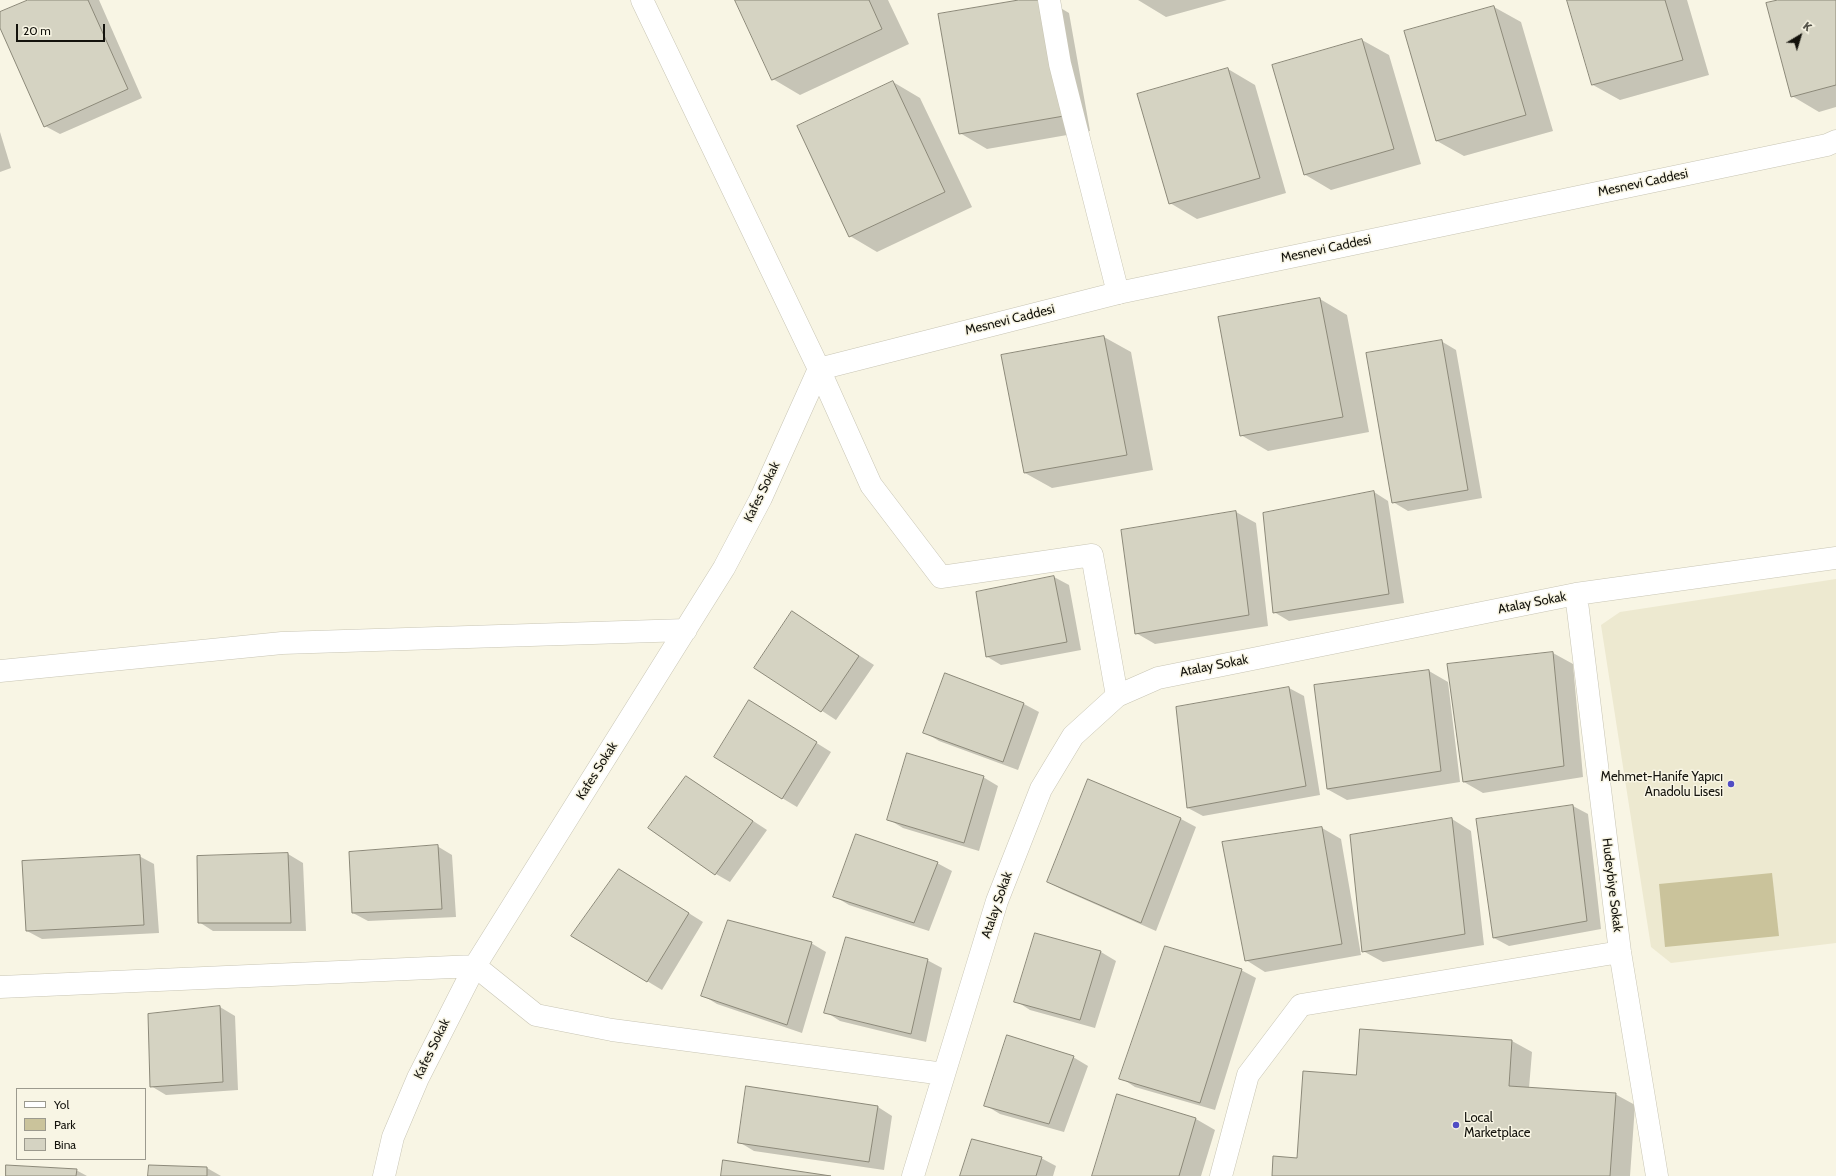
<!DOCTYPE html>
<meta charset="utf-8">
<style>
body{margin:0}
#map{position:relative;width:1836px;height:1176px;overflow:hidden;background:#f8f5e4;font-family:Cabin,sans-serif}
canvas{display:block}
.legend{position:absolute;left:16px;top:1088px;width:130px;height:72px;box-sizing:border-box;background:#f8f5e4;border:1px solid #9c9a8e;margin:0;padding:5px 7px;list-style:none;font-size:12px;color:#13120c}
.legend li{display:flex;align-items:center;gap:8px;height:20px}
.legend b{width:20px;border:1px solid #9c9a8e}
.north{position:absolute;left:1780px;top:16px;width:40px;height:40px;-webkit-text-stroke:3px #f8f5e4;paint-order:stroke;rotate:38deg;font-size:11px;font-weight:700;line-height:16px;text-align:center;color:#13120c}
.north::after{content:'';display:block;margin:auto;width:14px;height:18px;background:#13120c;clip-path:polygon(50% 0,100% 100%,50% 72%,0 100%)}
.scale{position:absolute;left:16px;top:24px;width:89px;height:18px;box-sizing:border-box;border:2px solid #13120c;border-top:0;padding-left:5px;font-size:12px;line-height:14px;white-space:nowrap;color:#13120c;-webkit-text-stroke:3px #f8f5e4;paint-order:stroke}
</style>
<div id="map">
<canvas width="1836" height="1176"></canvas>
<ul class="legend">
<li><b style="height:5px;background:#fff"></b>Yol</li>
<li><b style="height:11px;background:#cac39b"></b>Park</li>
<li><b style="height:11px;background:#d5d3c2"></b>Bina</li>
</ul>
<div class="north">K</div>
<div class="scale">20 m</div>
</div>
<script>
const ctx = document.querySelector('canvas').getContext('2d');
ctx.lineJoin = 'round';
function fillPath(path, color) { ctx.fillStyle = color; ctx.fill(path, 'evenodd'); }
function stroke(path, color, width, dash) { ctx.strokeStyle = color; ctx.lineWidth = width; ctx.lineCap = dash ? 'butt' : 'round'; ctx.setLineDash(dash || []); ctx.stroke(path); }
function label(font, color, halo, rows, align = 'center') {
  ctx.font = font + ' Cabin,sans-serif'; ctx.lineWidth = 3; ctx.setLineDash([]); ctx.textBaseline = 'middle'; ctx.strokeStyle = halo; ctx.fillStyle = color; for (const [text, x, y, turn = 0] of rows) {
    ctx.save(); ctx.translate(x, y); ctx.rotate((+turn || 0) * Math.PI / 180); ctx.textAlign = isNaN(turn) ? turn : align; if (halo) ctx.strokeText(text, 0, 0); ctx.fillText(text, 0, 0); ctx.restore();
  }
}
fillPath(new Path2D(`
 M 1836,579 L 1836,943 L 1671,963 L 1651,947 L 1601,625 L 1620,612 Z`), '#ede9d0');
fillPath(new Path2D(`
 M 1772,873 L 1779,936 L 1665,947 L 1659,884 Z`), '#cac39b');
fillPath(new Path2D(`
 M 30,0 L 99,0 L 142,98 L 60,134 L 45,126 L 0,25 L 0,13 Z
 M 736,0 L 888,0 L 909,44 L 800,95 L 773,79 Z
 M 1025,0 L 1047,0 L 1069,13 L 1090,131 L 987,149 L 960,133 Z
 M 1138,0 L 1227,0 L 1166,17 Z
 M 1568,0 L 1687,0 L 1709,75 L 1620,100 L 1593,85 Z
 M 1782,0 L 1836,0 L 1836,107 L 1819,112 L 1792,96 Z
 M 1494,7 L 1521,22 L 1553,131 L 1464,156 L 1437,141 L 1405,32 Z
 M 1362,40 L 1389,55 L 1421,164 L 1331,190 L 1304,174 Z
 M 1228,69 L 1255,85 L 1286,193 L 1197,219 L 1170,203 Z
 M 893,82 L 920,98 L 972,207 L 877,252 L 850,236 Z
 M 0,132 L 11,168 L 0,172 Z
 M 1320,299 L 1347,315 L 1369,432 L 1268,451 L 1241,435 Z
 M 1104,337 L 1131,352 L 1153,470 L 1052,488 L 1025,473 Z
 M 1441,341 L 1456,350 L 1482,498 L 1408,511 L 1393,502 Z
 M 1374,492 L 1388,501 L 1404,603 L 1289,621 L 1274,612 Z
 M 1236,512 L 1256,523 L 1268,626 L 1155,644 L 1136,633 L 1123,531 Z
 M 1054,577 L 1069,585 L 1081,650 L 1001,665 L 986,656 Z
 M 792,612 L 874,665 L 836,720 L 755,667 Z
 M 1553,653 L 1573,664 L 1583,777 L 1483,793 L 1464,782 L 1448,665 Z
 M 1429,671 L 1448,682 L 1460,782 L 1347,800 L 1327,789 Z
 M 946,675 L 1024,704 L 1039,712 L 1018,770 L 939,741 L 924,732 Z
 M 1289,688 L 1304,696 L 1320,795 L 1203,816 L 1188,808 Z
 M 764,710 L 831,752 L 797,807 L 782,798 Z
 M 686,777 L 767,830 L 730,882 L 716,874 Z
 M 983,777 L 998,786 L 979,851 L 903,828 L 888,819 Z
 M 1088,781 L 1181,819 L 1196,827 L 1156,931 L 1063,890 L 1048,882 Z
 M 1573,806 L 1588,814 L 1601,929 L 1509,946 L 1494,938 L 1477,820 Z
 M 1452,819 L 1471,831 L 1484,945 L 1383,962 L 1363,951 Z
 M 1322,828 L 1341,839 L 1361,955 L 1265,972 L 1246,960 Z
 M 437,846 L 452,855 L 456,917 L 368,921 L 353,913 Z
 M 288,854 L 303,863 L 306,931 L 213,931 L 199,922 Z
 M 139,856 L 154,864 L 159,933 L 42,939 L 27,931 Z
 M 937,863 L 952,871 L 929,931 L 849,905 L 834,896 Z
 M 634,879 L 703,922 L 662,990 L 647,981 Z
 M 1036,934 L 1101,952 L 1116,961 L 1095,1028 L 1030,1010 L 1016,1001 Z
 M 811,943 L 826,952 L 802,1033 L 717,1004 L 702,995 Z
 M 927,960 L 942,968 L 926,1042 L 840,1021 L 826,1012 Z
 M 1241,970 L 1256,978 L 1215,1110 L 1135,1087 L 1121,1078 Z
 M 220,1007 L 235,1016 L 238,1090 L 166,1095 L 151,1086 Z
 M 1360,1030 L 1512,1041 L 1532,1052 L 1529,1088 L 1615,1094 L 1635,1105 L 1630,1176 L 1273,1176 L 1298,1159 L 1357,1076 Z
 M 1073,1057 L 1088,1066 L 1064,1132 L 1000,1114 L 985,1105 Z
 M 878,1107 L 892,1116 L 884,1170 L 754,1151 L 739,1142 Z
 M 1196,1119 L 1215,1130 L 1201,1176 L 1093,1176 Z
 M 1041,1158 L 1056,1166 L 1053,1176 L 961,1176 Z
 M 207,1168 L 221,1176 L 149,1176 Z
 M 76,1170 L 87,1176 L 7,1176 Z`), '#0003');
const building = new Path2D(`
 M 28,0 L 88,0 L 128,89 L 44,127 L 0,28 L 0,12 Z
 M 735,0 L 869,0 L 882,29 L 772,80 Z
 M 1019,0 L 1043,0 L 1064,116 L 959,134 L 938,14 Z
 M 1567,0 L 1665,0 L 1683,60 L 1592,85 Z
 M 1778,0 L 1836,0 L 1836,85 L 1791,97 L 1766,3 Z
 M 1494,6 L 1526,115 L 1436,141 L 1404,31 Z
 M 1362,39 L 1394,149 L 1304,175 L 1272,65 Z
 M 1228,68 L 1260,178 L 1169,204 L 1137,94 Z
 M 893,81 L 945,192 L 849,237 L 797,126 Z
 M 1320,298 L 1343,417 L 1240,436 L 1218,317 Z
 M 1104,336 L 1127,455 L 1024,473 L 1001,355 Z
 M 1442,340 L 1468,490 L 1392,503 L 1366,353 Z
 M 1374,491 L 1389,594 L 1273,613 L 1263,513 Z
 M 1236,511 L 1249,615 L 1135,634 L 1121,530 Z
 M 1054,576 L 1067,642 L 986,657 L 976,592 Z
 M 792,611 L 859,656 L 821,712 L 754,668 Z
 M 1553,652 L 1564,766 L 1463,782 L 1447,664 Z
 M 1429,670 L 1441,771 L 1327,789 L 1314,685 Z
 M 945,673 L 1024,703 L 1003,762 L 923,733 Z
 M 1289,687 L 1306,786 L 1187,808 L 1176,707 Z
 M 749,700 L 817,742 L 782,799 L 714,757 Z
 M 907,753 L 984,776 L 964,843 L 887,820 Z
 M 686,776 L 753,821 L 715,875 L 648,828 Z
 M 1088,779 L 1181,818 L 1141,923 L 1047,882 Z
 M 1573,805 L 1587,921 L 1493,938 L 1476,819 Z
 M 1452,818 L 1465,934 L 1362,952 L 1350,835 Z
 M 1322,827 L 1342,944 L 1245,961 L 1222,842 Z
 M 856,834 L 938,862 L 914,923 L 833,897 Z
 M 438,845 L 442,909 L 352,913 L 349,852 Z
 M 288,853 L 291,923 L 198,923 L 197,856 Z
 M 140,855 L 144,925 L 26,931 L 22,861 Z
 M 619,869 L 689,913 L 647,982 L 571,936 Z
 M 728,920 L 812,942 L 787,1025 L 701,996 Z
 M 1035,933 L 1101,951 L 1080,1020 L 1014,1002 Z
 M 846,937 L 928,959 L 911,1034 L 824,1013 Z
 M 1165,946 L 1242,969 L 1200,1103 L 1119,1079 Z
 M 220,1006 L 223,1082 L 150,1087 L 148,1014 Z
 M 1360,1029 L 1512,1040 L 1509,1086 L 1616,1093 L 1610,1176 L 1272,1176 L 1273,1156 L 1297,1158 L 1303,1071 L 1356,1075 Z
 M 1007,1035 L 1074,1056 L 1049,1124 L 984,1106 Z
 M 746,1086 L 878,1106 L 869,1162 L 738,1143 Z
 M 1117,1094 L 1196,1118 L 1179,1176 L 1092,1176 Z
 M 972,1139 L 1042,1157 L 1036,1176 L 960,1176 Z
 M 723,1160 L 831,1176 L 721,1176 Z
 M 6,1165 L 77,1169 L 76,1176 L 6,1176 Z
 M 149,1165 L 207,1167 L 207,1176 L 148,1176 Z`);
fillPath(building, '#d5d3c2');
stroke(building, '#8c8979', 1);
const street = new Path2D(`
 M 642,0 L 819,369 L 871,485 L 941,577 L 1092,555 L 1117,696
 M 1049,0 L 1060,64 L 1118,293
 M 1576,594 L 1620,952 L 1657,1176
 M 0,671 L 282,643 L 686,630
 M 0,987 L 475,966 L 536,1015 L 612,1030 L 944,1074
 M 384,1176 L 393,1137 L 418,1078 L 475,966 L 724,568 L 761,498 L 819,369
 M 913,1176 L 997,901 L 1041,789 L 1073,736 L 1117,696 L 1158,678 L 1576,594 L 1836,558
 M 1221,1176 L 1248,1075 L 1301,1005 L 1620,952`);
const secondary = new Path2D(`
 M 819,369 L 1118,293 L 1827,145 L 1836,141`);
stroke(street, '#c8c5b4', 23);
stroke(secondary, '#c8c5b4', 23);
stroke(street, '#fff', 22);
stroke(secondary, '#fff', 22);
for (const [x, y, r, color] of [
 [1731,784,4,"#514dc4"],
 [1456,1125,4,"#514dc4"]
]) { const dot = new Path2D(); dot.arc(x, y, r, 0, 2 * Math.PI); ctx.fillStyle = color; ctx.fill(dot); stroke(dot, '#f8f5e4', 1.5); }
label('13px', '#13120c', '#f8f5e4', [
 ["Mesnevi Caddesi",1643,183,-12],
 ["Mesnevi Caddesi",1326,249,-12],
 ["Mesnevi Caddesi",1010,320,-14],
 ["Kafes Sokak",762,492,-64],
 ["Atalay Sokak",1532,603,-11],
 ["Atalay Sokak",1214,666,-11],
 ["Kafes Sokak",597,771,-58],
 ["Hudeybiye Sokak",1612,885,83],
 ["Atalay Sokak",997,905,-71],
 ["Kafes Sokak",432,1049,-64]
]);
label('13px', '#13120c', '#f8f5e4', [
 ["Mehmet-Hanife Yapıcı",1723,777],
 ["Anadolu Lisesi",1723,792],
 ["Local",1464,1118,"left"],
 ["Marketplace",1464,1133,"left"]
], 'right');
</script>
